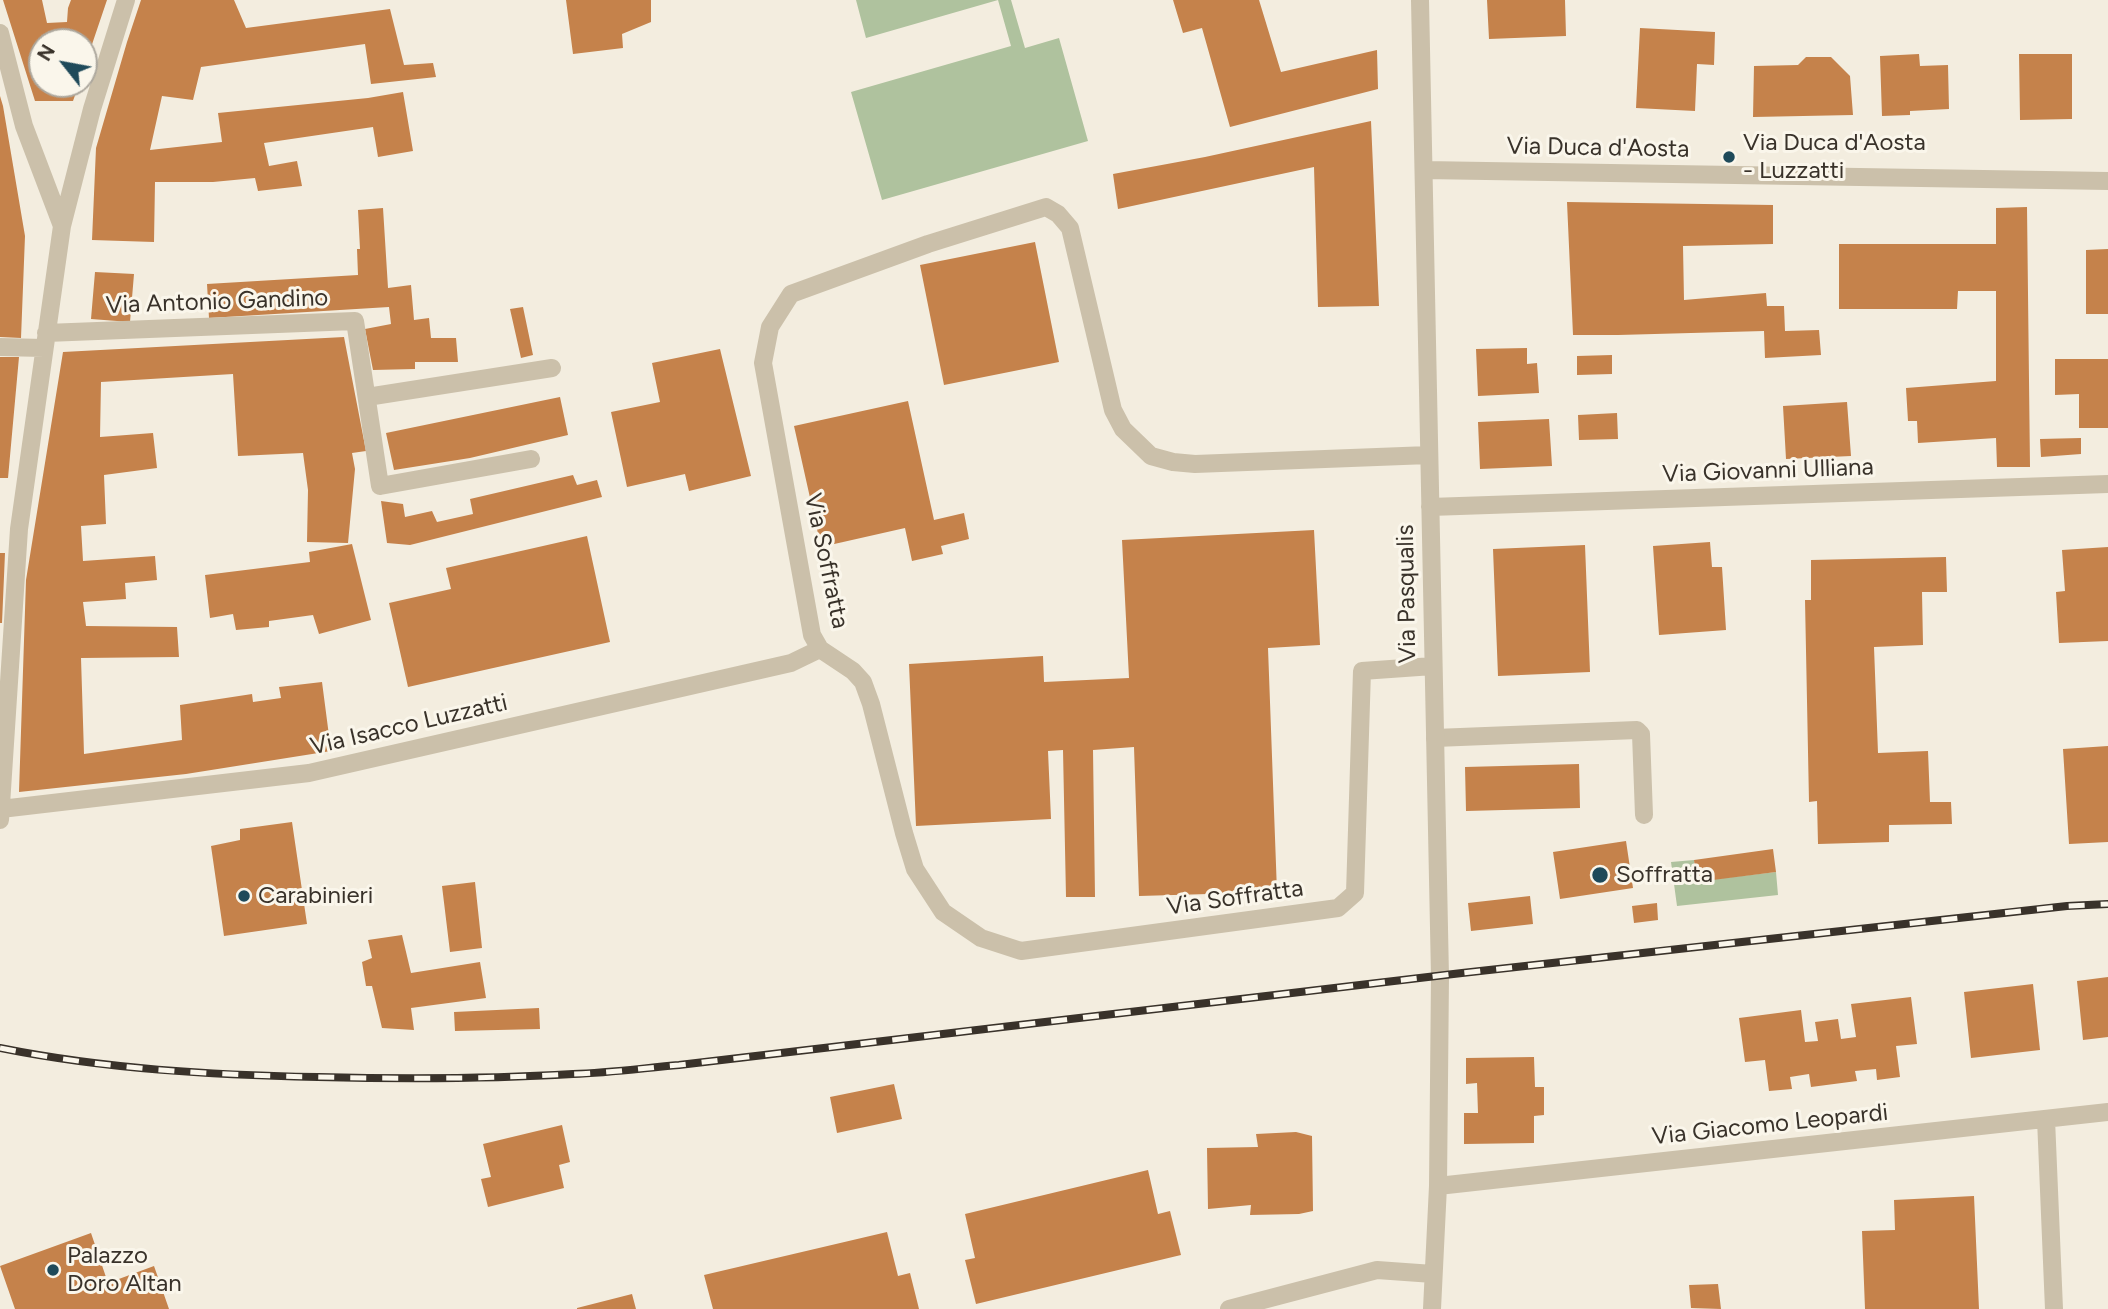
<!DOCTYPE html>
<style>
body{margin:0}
#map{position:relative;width:2108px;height:1309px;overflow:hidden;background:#f3eddf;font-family:Figtree,sans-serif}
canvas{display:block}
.north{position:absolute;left:28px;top:28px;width:70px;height:70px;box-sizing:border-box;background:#faf6eb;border:2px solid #ada89e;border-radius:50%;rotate:301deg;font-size:19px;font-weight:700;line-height:28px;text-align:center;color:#39322a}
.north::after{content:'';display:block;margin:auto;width:24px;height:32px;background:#1f4a5a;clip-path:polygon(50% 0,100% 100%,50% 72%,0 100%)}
</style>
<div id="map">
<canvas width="2108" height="1309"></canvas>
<div class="north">N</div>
</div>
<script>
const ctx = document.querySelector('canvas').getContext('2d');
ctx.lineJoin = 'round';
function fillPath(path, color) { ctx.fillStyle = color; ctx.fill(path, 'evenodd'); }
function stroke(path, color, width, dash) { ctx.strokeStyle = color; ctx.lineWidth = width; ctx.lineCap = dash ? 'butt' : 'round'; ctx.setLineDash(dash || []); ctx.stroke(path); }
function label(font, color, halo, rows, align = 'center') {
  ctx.font = font + ' Figtree,sans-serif'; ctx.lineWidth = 6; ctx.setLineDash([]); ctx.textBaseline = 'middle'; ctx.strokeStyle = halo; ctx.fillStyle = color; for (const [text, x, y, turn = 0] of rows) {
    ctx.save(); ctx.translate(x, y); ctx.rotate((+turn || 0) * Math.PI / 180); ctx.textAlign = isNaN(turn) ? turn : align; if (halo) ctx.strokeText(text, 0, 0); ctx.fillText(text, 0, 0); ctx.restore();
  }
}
fillPath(new Path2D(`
 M 856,0 L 1011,0 L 1025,48 L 1059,38 L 1088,141 L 882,200 L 851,92 L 1011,46 L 998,0 L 866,38 Z
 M 1694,860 L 1697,881 L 1776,872 L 1778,895 L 1677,906 L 1671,862 Z`), '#afc29e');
fillPath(new Path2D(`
 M 3,0 L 42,0 L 47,23 L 67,22 L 68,8 L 71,0 L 107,0 L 84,68 L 84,42 L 42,42 L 42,84 L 79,84 L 73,101 L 35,101 Z
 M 141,0 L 234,0 L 246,28 L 390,9 L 404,65 L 433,63 L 436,77 L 371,84 L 365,44 L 201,67 L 193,100 L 162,96 L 150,150 L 222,142 L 218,113 L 368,98 L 403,92 L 413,151 L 378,157 L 373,127 L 264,143 L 269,166 L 297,161 L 302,186 L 258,191 L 255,178 L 213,182 L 155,182 L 154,242 L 92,240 L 96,148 L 127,42 Z
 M 566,0 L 651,0 L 651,22 L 622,34 L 623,48 L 573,54 Z
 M 1173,0 L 1259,0 L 1281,72 L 1377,50 L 1378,89 L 1230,127 L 1202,28 L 1183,33 Z
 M 1487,0 L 1565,0 L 1566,36 L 1489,39 Z
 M 1640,28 L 1715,32 L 1714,65 L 1697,64 L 1695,111 L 1636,108 Z
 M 1919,54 L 1920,66 L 1948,65 L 1949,109 L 1910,111 L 1910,115 L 1882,116 L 1880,56 Z
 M 2019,54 L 2072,54 L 2072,119 L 2020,120 Z
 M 1806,57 L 1831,57 L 1850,76 L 1853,115 L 1753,117 L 1754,66 L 1798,65 Z
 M 0,96 L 3,106 L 25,236 L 21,338 L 0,337 Z
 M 1371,121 L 1379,306 L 1318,307 L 1314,167 L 1118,209 L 1113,174 L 1205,157 Z
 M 1567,202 L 1773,205 L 1773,244 L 1683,246 L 1684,300 L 1766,293 L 1767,306 L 1784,306 L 1785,331 L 1819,330 L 1821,355 L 1765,358 L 1764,331 L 1618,335 L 1573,335 Z
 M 2027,207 L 2030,467 L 1997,467 L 1996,438 L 1918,443 L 1917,421 L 1908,421 L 1906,388 L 1996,381 L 1996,291 L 1958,291 L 1957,309 L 1839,309 L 1839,244 L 1996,244 L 1996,208 Z
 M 383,208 L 388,288 L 411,285 L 414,320 L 429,318 L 431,338 L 456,338 L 458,362 L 415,362 L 415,369 L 373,370 L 365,329 L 391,324 L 389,307 L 209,318 L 207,284 L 358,275 L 357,249 L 360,249 L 358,210 Z
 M 1035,242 L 1059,362 L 944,385 L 920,265 Z
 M 2108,249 L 2108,314 L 2086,314 L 2086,250 Z
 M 95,272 L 134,274 L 130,322 L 91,319 Z
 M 523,307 L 533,355 L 521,358 L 510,309 Z
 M 344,337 L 366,451 L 352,453 L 355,469 L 348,543 L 307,542 L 308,490 L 303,453 L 238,456 L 233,374 L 101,382 L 100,437 L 153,433 L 157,468 L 104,475 L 106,524 L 81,526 L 83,561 L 155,556 L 157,580 L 125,583 L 126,599 L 83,602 L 86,626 L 177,627 L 179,657 L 81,658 L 84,754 L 182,740 L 180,705 L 252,694 L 253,702 L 281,698 L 279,687 L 322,682 L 331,751 L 186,774 L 19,792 L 26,580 L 63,352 Z
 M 1527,348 L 1527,364 L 1537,363 L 1539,393 L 1478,396 L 1476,349 Z
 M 720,349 L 751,476 L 689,491 L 685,474 L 627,487 L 611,412 L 660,402 L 652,363 Z
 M 1612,355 L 1612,374 L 1577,375 L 1577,356 Z
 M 0,357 L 19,357 L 8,478 L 0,478 Z
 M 2055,359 L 2108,359 L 2108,428 L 2079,428 L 2079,394 L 2055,395 Z
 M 560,397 L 568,435 L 470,458 L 394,470 L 386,433 Z
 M 908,401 L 934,520 L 964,513 L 969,539 L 941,546 L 943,554 L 912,561 L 905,528 L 821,547 L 794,426 Z
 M 1847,402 L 1851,456 L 1786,459 L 1783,406 Z
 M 1617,413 L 1618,439 L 1579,440 L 1578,415 Z
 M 1549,419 L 1552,466 L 1480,469 L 1478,422 Z
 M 2081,438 L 2081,454 L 2041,457 L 2040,439 Z
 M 573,475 L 577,485 L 597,480 L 602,497 L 410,545 L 387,543 L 381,501 L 403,504 L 405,517 L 432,511 L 437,522 L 473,514 L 470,499 Z
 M 1314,530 L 1320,645 L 1268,648 L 1277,892 L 1139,896 L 1134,747 L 1093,750 L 1095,897 L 1066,897 L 1063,750 L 1048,751 L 1051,819 L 916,826 L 909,664 L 1043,656 L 1044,682 L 1129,678 L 1122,540 Z
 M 587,536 L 610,642 L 408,687 L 389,603 L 451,589 L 446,568 Z
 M 1710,542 L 1712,567 L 1722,567 L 1726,630 L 1659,635 L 1653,546 Z
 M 352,544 L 371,620 L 319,634 L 313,615 L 269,621 L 269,627 L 236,630 L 233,614 L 210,618 L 205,575 L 310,562 L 309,552 Z
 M 1585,545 L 1590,672 L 1498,676 L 1493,549 Z
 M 2108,547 L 2108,641 L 2059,643 L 2056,592 L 2065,591 L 2062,550 Z
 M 0,553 L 5,553 L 2,623 L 0,623 Z
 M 1946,557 L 1947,592 L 1922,592 L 1923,645 L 1874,647 L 1878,753 L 1928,751 L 1930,802 L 1951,802 L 1952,824 L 1889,825 L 1889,842 L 1818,844 L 1817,801 L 1809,802 L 1805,600 L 1811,600 L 1811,560 Z
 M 2108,746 L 2108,842 L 2069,844 L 2063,749 Z
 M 1579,764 L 1580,808 L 1466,811 L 1465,767 Z
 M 292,822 L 307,924 L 224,936 L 211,846 L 240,840 L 240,829 Z
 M 1626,841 L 1633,888 L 1560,899 L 1553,852 Z
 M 1773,849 L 1776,872 L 1697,882 L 1694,860 Z
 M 475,882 L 482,948 L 450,952 L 442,886 Z
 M 1530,896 L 1533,924 L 1471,931 L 1468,903 Z
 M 1657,903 L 1658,920 L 1634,923 L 1632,906 Z
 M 402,935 L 411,973 L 480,962 L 486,998 L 411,1008 L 414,1030 L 382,1028 L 372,986 L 366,986 L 362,962 L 372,958 L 368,940 Z
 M 2108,977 L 2108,1037 L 2083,1040 L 2077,981 Z
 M 2033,984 L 2040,1050 L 1971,1058 L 1964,992 Z
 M 1911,997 L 1917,1044 L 1896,1046 L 1900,1077 L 1877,1080 L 1876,1069 L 1855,1071 L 1857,1081 L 1811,1087 L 1809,1074 L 1790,1077 L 1792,1089 L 1769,1091 L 1765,1060 L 1745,1062 L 1739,1018 L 1801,1010 L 1805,1042 L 1818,1041 L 1815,1022 L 1838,1019 L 1841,1039 L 1856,1037 L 1851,1004 Z
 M 539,1008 L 540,1029 L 455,1031 L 454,1012 Z
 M 1534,1057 L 1535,1087 L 1544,1087 L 1544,1115 L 1534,1116 L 1534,1143 L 1464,1144 L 1464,1113 L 1478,1113 L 1477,1083 L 1466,1084 L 1466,1058 Z
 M 894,1084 L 902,1119 L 837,1133 L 830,1097 Z
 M 562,1125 L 570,1162 L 559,1165 L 564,1188 L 488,1207 L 481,1179 L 491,1177 L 483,1144 Z
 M 1296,1132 L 1312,1136 L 1313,1211 L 1299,1214 L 1250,1215 L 1251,1205 L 1208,1209 L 1207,1148 L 1258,1147 L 1256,1134 Z
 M 1148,1170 L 1158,1214 L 1170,1211 L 1181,1255 L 976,1304 L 965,1260 L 975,1258 L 965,1214 Z
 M 1974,1196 L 1979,1309 L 1865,1309 L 1862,1231 L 1895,1230 L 1894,1200 Z
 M 887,1232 L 898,1276 L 910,1273 L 919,1309 L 713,1309 L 704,1275 Z
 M 91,1233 L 108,1283 L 154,1266 L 169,1309 L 15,1309 L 0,1266 Z
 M 1718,1284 L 1721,1309 L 1691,1308 L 1689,1285 Z
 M 632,1294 L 636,1309 L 577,1309 L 577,1308 Z`), '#c5824b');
stroke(new Path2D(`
 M 1435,738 L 1637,730 L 1641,734 L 1644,815`), '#cbc0aa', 18);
stroke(new Path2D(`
 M 1420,0 L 1440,976 L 1438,1186 L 1432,1309
 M 0,33 L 24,126 L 62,226
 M 1424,170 L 2108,181
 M 46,333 L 355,321 L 380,486 L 531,459
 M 0,347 L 44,348
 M 367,397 L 552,368
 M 1429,455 L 1195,464 L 1173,462 L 1151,456 L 1123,429 L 1113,410 L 1070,228 L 1058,214 L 1046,207 L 928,244 L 791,294 L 770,327 L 763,363 L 812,635 L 820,649 L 853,671 L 863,682 L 871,704 L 904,833 L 915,869 L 943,912 L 981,938 L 1021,951 L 1338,908 L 1355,893 L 1362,671 L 1433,666
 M 1430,507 L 2108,484
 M 1,809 L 309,773 L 791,663 L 820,649
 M 0,820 L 19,529 L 62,226 L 92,109 L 126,0
 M 2046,1119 L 2054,1309
 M 1438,1186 L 2108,1112
 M 1229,1309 L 1377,1270 L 1433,1274`), '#cbc0aa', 18);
const rail = new Path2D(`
 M 0,1048 C 105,1069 211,1075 318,1077 C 403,1079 488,1079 573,1074 C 609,1073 644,1068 679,1065 L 1462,973 L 2067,906 L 2108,904`);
stroke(rail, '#39322a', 8);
stroke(rail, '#faf6eb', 5, [16]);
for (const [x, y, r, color] of [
 [1729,157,7,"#1f4a5a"],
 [1600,875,9,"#1f4a5a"],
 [244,896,7,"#1f4a5a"],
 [53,1270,7,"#1f4a5a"]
]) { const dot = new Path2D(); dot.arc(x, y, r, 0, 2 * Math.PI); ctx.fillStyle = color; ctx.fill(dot); stroke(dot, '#faf6eb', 2.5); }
label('24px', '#39322a', '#faf6eb', [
 ["Via Duca d'Aosta",1743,143],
 ["- Luzzatti",1743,171],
 ["Soffratta",1616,875],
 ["Carabinieri",258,896],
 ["Palazzo",67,1256],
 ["Doro Altan",67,1284]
], 'left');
label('24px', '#39322a', '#faf6eb', [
 ["Via Duca d'Aosta",1598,148,1],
 ["Via Antonio Gandino",217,302,-2],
 ["Via Giovanni Ulliana",1768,471,-2],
 ["Via Soffratta",826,561,78],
 ["Via Pasqualis",1407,594,-91],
 ["Via Isacco Luzzatti",409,725,-13],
 ["Via Soffratta",1235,898,-8],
 ["Via Giacomo Leopardi",1770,1125,-6]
]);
</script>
